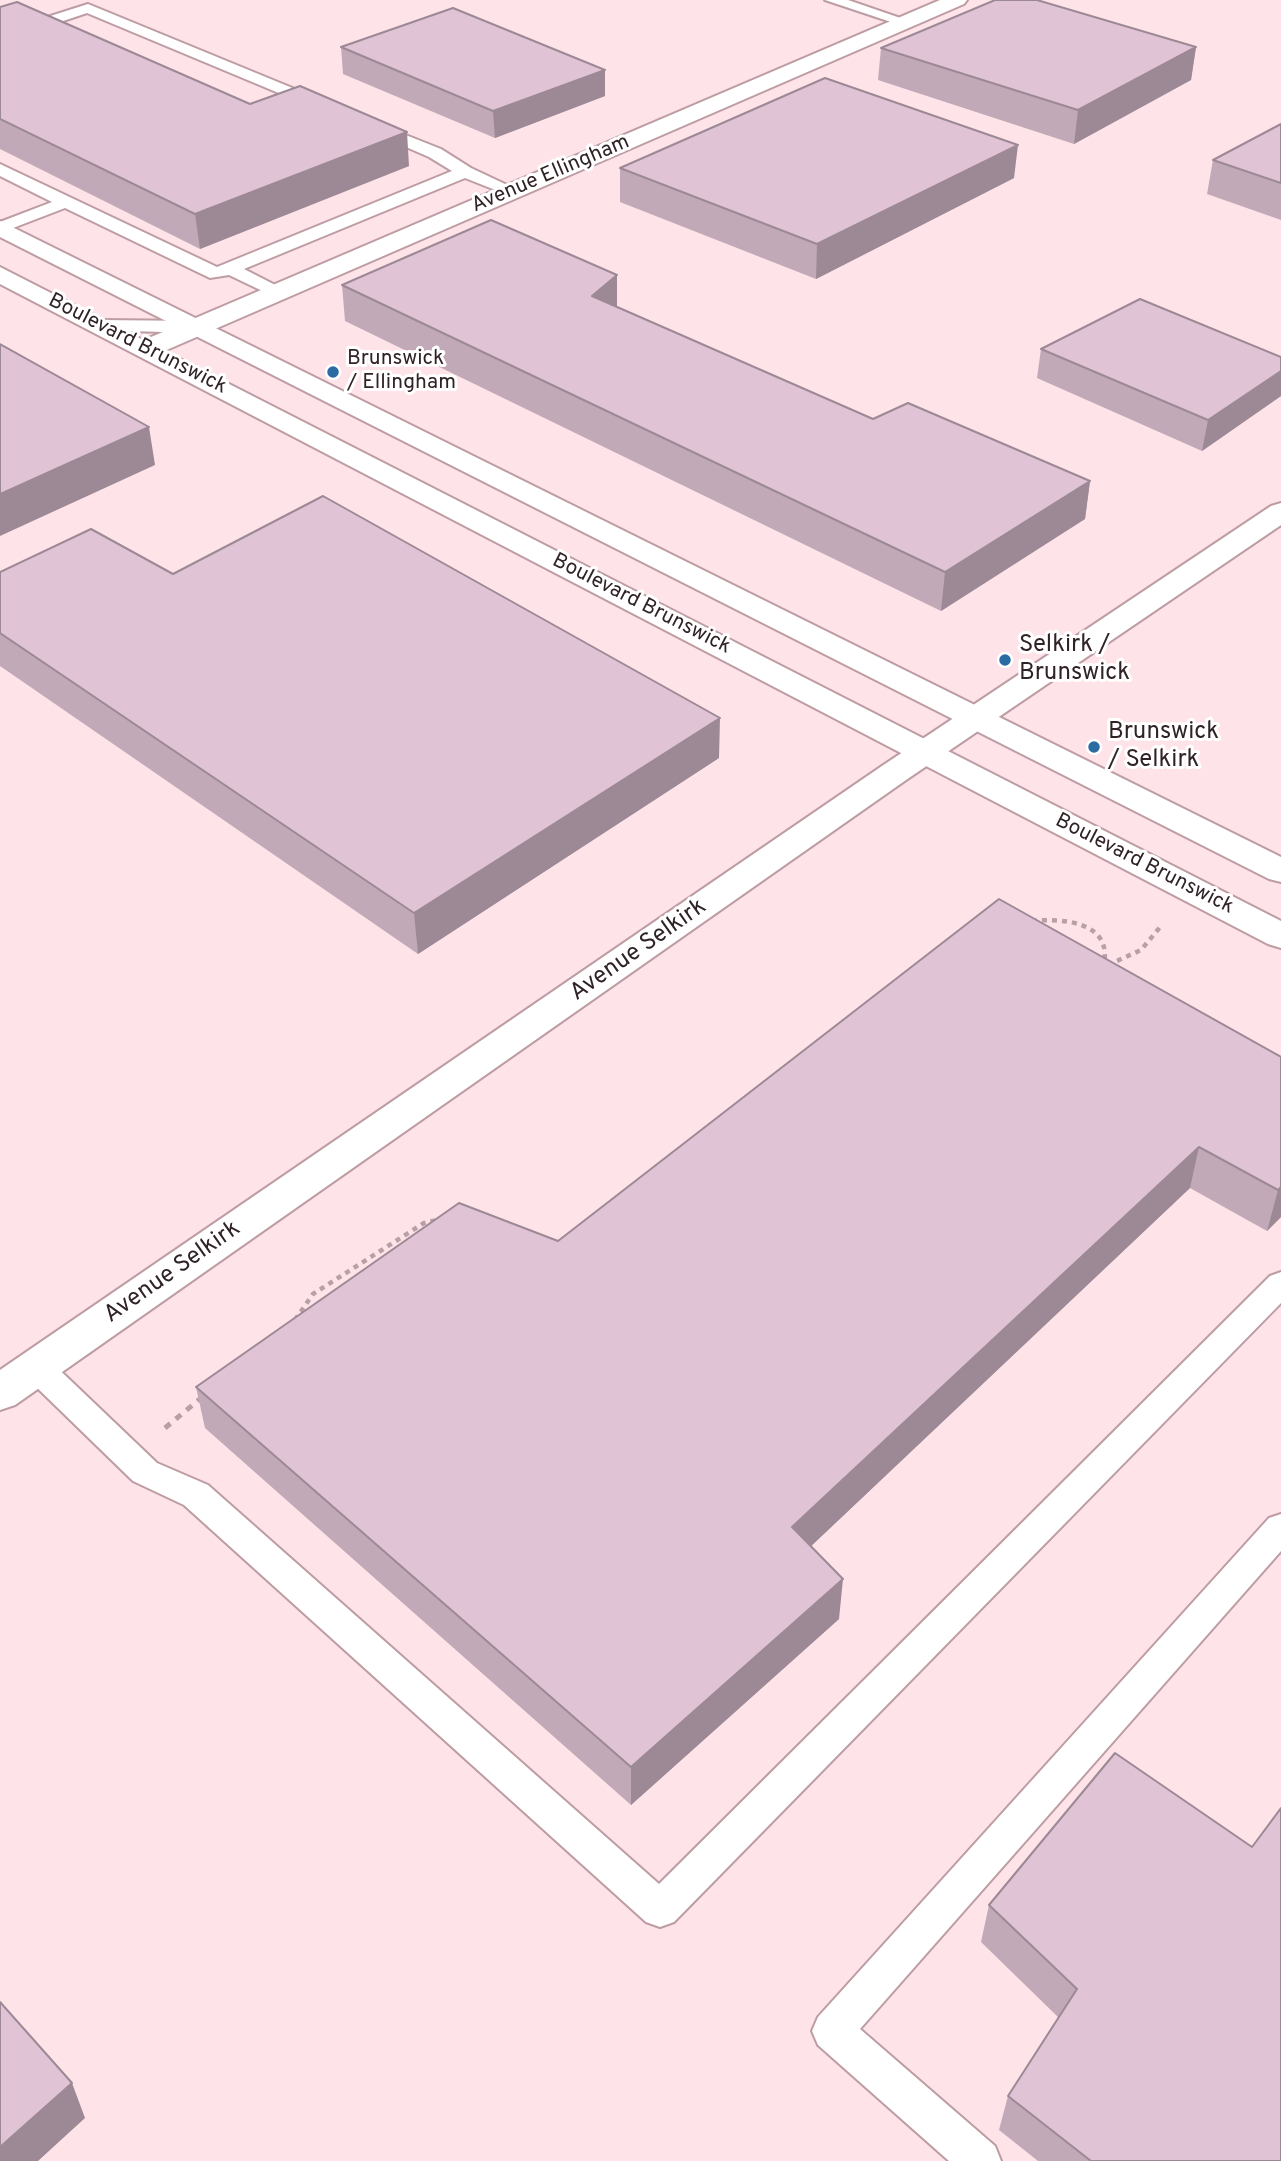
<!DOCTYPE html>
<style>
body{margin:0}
canvas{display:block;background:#fee3e8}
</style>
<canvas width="1281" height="2161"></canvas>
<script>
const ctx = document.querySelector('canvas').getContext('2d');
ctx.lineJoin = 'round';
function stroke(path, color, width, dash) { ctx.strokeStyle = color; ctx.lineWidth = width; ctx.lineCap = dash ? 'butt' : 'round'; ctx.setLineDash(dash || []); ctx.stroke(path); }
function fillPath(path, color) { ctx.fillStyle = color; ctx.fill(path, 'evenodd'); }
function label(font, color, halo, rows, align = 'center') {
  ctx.font = font + ' Overpass,sans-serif'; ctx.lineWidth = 6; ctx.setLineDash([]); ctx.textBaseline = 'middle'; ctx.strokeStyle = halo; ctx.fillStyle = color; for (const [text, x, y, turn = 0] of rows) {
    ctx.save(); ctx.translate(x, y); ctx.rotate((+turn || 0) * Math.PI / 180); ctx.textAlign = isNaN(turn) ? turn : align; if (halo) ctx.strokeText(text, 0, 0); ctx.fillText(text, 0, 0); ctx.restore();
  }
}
const service = new Path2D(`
 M 825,0 L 848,0 L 912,22 L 905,26 L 900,25 Z
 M 88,4 L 329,103 L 331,106 L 323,111 L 317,109 L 87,13 L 0,42 L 0,32 Z
 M 373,122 L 441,149 L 471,168 L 522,192 L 513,197 L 465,178 L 244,269 L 283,289 L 286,293 L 277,298 L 229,275 L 210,278 L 65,208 L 0,233 L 0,222 L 52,202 L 0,176 L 0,164 L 217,267 L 452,171 L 429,157 L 367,130 L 365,127 Z
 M 100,320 L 198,321 L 207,327 L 198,333 L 93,330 L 91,326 L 93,322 Z
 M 1281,1272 L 1281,1303 L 674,1922 L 660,1927 L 646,1922 L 184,1505 L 133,1481 L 26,1377 L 21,1368 L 26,1359 L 37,1356 L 48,1359 L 157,1463 L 208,1485 L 659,1884 L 1270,1276 Z
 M 1281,1514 L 1281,1551 L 860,2029 L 995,2146 L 1001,2161 L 949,2161 L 818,2045 L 812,2031 L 818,2017 L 1269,1518 Z`);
const minor = new Path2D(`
 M 940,0 L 967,0 L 964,4 L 155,355 L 137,355 L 133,349 L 137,343 Z
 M 1281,503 L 1281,525 L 906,780 L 15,1405 L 0,1410 L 0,1370 L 882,766 L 1271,506 Z`);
const tertiary = new Path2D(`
 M 0,221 L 1281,857 L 1281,882 L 1269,879 L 0,237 Z
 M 0,267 L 1281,921 L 1281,948 L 1268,944 L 0,284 Z`);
stroke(service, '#bd9da3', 4);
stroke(minor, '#bd9da3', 4);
stroke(tertiary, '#bd9da3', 4);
stroke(new Path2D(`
 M 1032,921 C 1064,918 1112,922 1104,964
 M 1108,965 L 1141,950 L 1161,926
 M 295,1320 L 313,1294 L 424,1223 L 437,1220`), '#b8a1a6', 4.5, [5, 5]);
stroke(new Path2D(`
 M 165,1428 L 201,1398`), '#b8a1a6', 5, [7, 7]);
fillPath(service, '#fff');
fillPath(minor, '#fff');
fillPath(tertiary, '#fff');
fillPath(new Path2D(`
 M 0,7 L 250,104 L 409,166 L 200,249 L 0,149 Z
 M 341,47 L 605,70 L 605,96 L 495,138 L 343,74 Z
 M 1196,47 L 1191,80 L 1074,144 L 878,80 L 881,48 Z
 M 1281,124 L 1281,220 L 1207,194 L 1213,160 Z
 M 620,168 L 1014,178 L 816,279 L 620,202 Z
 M 342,285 L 617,307 L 873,419 L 1090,481 L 1085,519 L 941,611 L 345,321 Z
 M 1041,349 L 1281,357 L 1281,396 L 1202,451 L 1037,378 Z
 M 0,572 L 173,574 L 719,758 L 418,954 L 0,666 Z
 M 1281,1057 L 1281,1217 L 1267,1231 L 1190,1188 L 811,1546 L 839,1619 L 631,1805 L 205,1428 L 196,1387 Z
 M 989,1905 L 1281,2161 L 1038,2161 L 999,2130 L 1008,2096 L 1058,2017 L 981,1942 Z`), '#c1a9b7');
fillPath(new Path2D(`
 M 1196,47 L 1191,80 L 1074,144 L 1078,110 Z
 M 605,70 L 605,96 L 495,138 L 493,111 Z
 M 407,132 L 409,166 L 200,249 L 195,214 Z
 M 1018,145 L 1014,178 L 816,279 L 817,244 Z
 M 617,275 L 617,311 L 592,296 Z
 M 1281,371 L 1281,396 L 1202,451 L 1208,420 Z
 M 149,427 L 155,465 L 0,536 L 0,494 Z
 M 1090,481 L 1085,519 L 941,611 L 945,572 Z
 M 720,718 L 719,758 L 418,954 L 414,913 Z
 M 1199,1147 L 1190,1188 L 789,1567 L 792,1527 Z
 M 1281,1187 L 1281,1217 L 1267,1231 L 1278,1190 Z
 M 843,1579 L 839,1619 L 631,1805 L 631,1767 Z
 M 72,2083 L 85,2118 L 38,2161 L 0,2161 L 0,2147 Z`), '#9d8995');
const building = new Path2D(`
 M 995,0 L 1037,0 L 1196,47 L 1078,110 L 881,48 Z
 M 17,2 L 250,104 L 300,86 L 407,132 L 195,214 L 0,119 L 0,7 Z
 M 453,8 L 605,70 L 493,111 L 341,47 Z
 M 825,78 L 1018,145 L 817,244 L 620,168 Z
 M 1281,124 L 1281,183 L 1213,160 Z
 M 491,220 L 617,275 L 592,296 L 873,419 L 908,403 L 1090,481 L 945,572 L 342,285 Z
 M 1140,299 L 1281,357 L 1281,371 L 1208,420 L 1041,349 Z
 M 0,344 L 149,427 L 0,494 Z
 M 323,496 L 720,718 L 414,913 L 0,633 L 0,572 L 91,529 L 173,574 Z
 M 999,899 L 1281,1057 L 1281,1187 L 1278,1190 L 1199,1147 L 792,1527 L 843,1579 L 631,1767 L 196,1387 L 459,1203 L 558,1241 Z
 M 1115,1753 L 1252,1847 L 1281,1808 L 1281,2161 L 1091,2161 L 1008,2096 L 1077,1989 L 989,1905 Z
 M 0,2002 L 72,2083 L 0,2147 Z`);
fillPath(building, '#e0c4d5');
stroke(building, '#9d8995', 2);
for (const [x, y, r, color] of [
 [333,372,7,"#2a6ca2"],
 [1005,660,7,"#2a6ca2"],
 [1094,747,7,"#2a6ca2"]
]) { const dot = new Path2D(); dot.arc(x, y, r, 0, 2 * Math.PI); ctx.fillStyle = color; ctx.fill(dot); stroke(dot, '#fff', 2.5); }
label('21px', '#302326', '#fff', [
 ["Avenue Ellingham",551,175,-23],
 ["Boulevard Brunswick",137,345,27],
 ["Boulevard Brunswick",641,605,27],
 ["Boulevard Brunswick",1144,865,27]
]);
label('21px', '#302326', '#fff', [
 ["Brunswick",347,360],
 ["/ Ellingham",347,384]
], 'left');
label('24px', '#302326', '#fff', [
 ["Selkirk /",1019,646],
 ["Brunswick",1019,674],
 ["Brunswick",1108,733],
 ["/ Selkirk",1108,761]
], 'left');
label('24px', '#302326', '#fff', [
 ["Avenue Selkirk",639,951,-35],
 ["Avenue Selkirk",173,1273,-35]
]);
</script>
